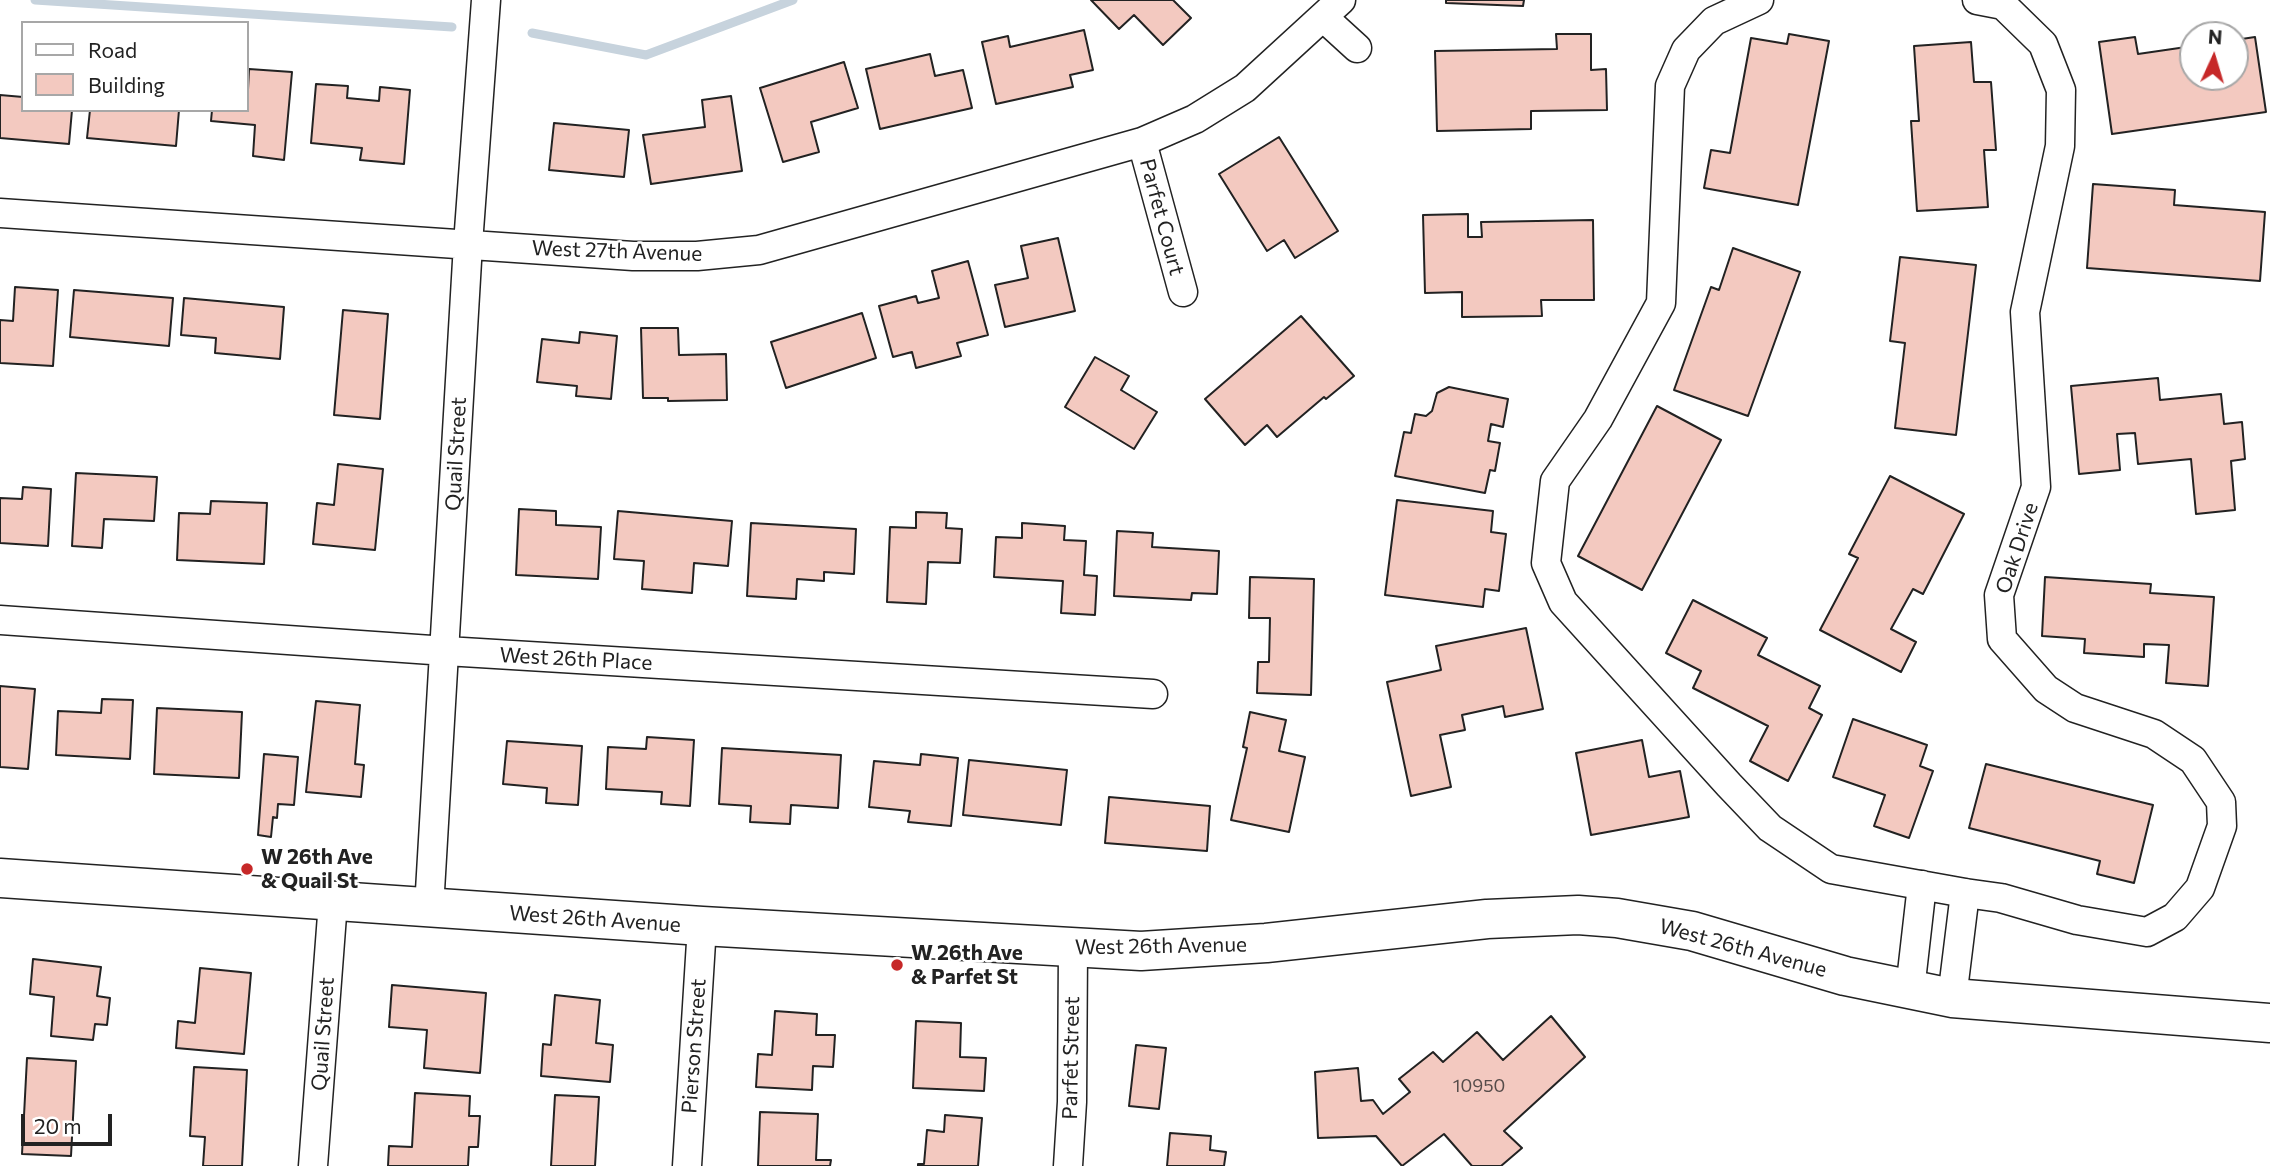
<!DOCTYPE html>
<style>
body{margin:0}
#map{position:relative;width:2270px;height:1166px;overflow:hidden;background:#fff;font-family:Commissioner,sans-serif}
canvas{display:block}
.legend{position:absolute;left:21px;top:21px;width:228px;height:91px;box-sizing:border-box;background:#fff;border:2px solid #a7a7a7;margin:0;padding:9px 12px;list-style:none;font-size:21px;color:#222}
.legend li{display:flex;align-items:center;gap:14px;height:35px}
.legend b{width:35px;border:2px solid #a7a7a7}
.north{position:absolute;left:2179px;top:21px;width:70px;height:70px;box-sizing:border-box;background:#fff;border:2px solid #a7a7a7;border-radius:50%;rotate:4deg;font-size:19px;font-weight:700;line-height:28px;text-align:center;color:#222}
.north::after{content:'';display:block;margin:auto;width:24px;height:32px;background:#c62828;clip-path:polygon(50% 0,100% 100%,50% 72%,0 100%)}
.scale{position:absolute;left:21px;top:1114px;width:91px;height:32px;box-sizing:border-box;border:4px solid #222;border-top:0;padding-left:9px;font-size:21px;line-height:24px;white-space:nowrap;color:#222;-webkit-text-stroke:5px #fff;paint-order:stroke}
</style>
<div id="map">
<canvas width="2270" height="1166"></canvas>
<ul class="legend">
<li><b style="height:9px;background:#fff"></b>Road</li>
<li><b style="height:19px;background:#f3c9c0"></b>Building</li>
</ul>
<div class="north">N</div>
<div class="scale">20 m</div>
</div>
<script>
const ctx = document.querySelector('canvas').getContext('2d');
ctx.lineJoin = 'round';
function stroke(path, color, width, dash) { ctx.strokeStyle = color; ctx.lineWidth = width; ctx.lineCap = dash ? 'butt' : 'round'; ctx.setLineDash(dash || []); ctx.stroke(path); }
function fillPath(path, color) { ctx.fillStyle = color; ctx.fill(path, 'evenodd'); }
function label(font, color, halo, rows, align = 'center') {
  ctx.font = font + ' Commissioner,sans-serif'; ctx.lineWidth = 5; ctx.setLineDash([]); ctx.textBaseline = 'middle'; ctx.strokeStyle = halo; ctx.fillStyle = color; for (const [text, x, y, turn = 0] of rows) {
    ctx.save(); ctx.translate(x, y); ctx.rotate((+turn || 0) * Math.PI / 180); ctx.textAlign = isNaN(turn) ? turn : align; if (halo) ctx.strokeText(text, 0, 0); ctx.fillText(text, 0, 0); ctx.restore();
  }
}
stroke(new Path2D(`
 M 35,0 L 452,27
 M 532,33 L 646,55 L 793,0`), '#c7d3dd', 9);
const building = new Path2D(`
 M 1091,0 L 1173,0 L 1191,18 L 1163,45 L 1134,15 L 1119,29 Z
 M 1446,0 L 1524,0 L 1523,6 L 1446,3 Z
 M 1084,30 L 1093,70 L 1070,75 L 1073,87 L 996,104 L 982,42 L 1008,36 L 1010,47 Z
 M 1556,34 L 1591,34 L 1591,70 L 1606,69 L 1607,110 L 1531,111 L 1531,129 L 1437,131 L 1435,51 L 1557,49 Z
 M 1789,34 L 1829,41 L 1798,205 L 1704,188 L 1711,150 L 1730,153 L 1751,38 L 1787,44 Z
 M 2135,37 L 2138,54 L 2193,46 L 2193,77 L 2235,77 L 2235,40 L 2255,37 L 2266,112 L 2112,134 L 2099,42 Z
 M 1971,42 L 1974,82 L 1991,82 L 1996,150 L 1984,150 L 1988,207 L 1917,211 L 1911,121 L 1919,121 L 1914,46 Z
 M 930,54 L 935,76 L 963,70 L 972,108 L 880,129 L 866,69 Z
 M 844,62 L 858,108 L 811,122 L 819,152 L 783,162 L 760,88 Z
 M 249,69 L 292,72 L 284,160 L 253,156 L 255,125 L 211,121 L 212,110 L 247,110 Z
 M 316,84 L 348,86 L 347,98 L 379,101 L 380,87 L 410,90 L 404,164 L 360,160 L 362,148 L 311,143 Z
 M 0,95 L 23,97 L 23,110 L 72,110 L 69,144 L 0,138 Z
 M 731,96 L 742,171 L 651,184 L 643,135 L 705,127 L 702,100 Z
 M 90,110 L 179,110 L 176,146 L 87,138 Z
 M 554,123 L 629,130 L 624,177 L 549,170 Z
 M 1279,137 L 1338,231 L 1295,258 L 1284,240 L 1267,251 L 1219,174 Z
 M 2093,184 L 2175,190 L 2174,205 L 2265,212 L 2260,281 L 2087,268 Z
 M 1468,214 L 1468,237 L 1482,237 L 1481,222 L 1593,220 L 1594,300 L 1541,300 L 1542,316 L 1462,317 L 1462,292 L 1425,293 L 1423,215 Z
 M 1058,238 L 1075,311 L 1005,327 L 995,285 L 1028,278 L 1021,246 Z
 M 1733,248 L 1800,272 L 1748,416 L 1674,390 L 1711,287 L 1719,290 Z
 M 1900,257 L 1976,265 L 1956,435 L 1895,428 L 1905,343 L 1890,341 Z
 M 968,261 L 988,335 L 957,343 L 961,356 L 916,368 L 912,352 L 893,357 L 879,306 L 916,296 L 918,303 L 939,298 L 932,271 Z
 M 15,287 L 58,290 L 53,366 L 0,363 L 0,320 L 13,321 Z
 M 74,290 L 173,298 L 169,346 L 70,337 Z
 M 184,298 L 284,307 L 280,359 L 215,353 L 216,338 L 181,335 Z
 M 343,310 L 388,314 L 380,419 L 334,415 Z
 M 862,313 L 876,358 L 786,388 L 771,342 Z
 M 1301,316 L 1354,376 L 1326,399 L 1324,397 L 1277,437 L 1267,425 L 1245,445 L 1205,399 Z
 M 641,328 L 678,328 L 679,355 L 726,354 L 727,400 L 668,401 L 668,398 L 643,398 Z
 M 580,332 L 617,336 L 611,399 L 576,396 L 577,386 L 537,382 L 542,339 L 579,343 Z
 M 1095,357 L 1129,376 L 1121,390 L 1157,412 L 1134,449 L 1065,407 Z
 M 2158,378 L 2160,400 L 2221,394 L 2224,424 L 2242,422 L 2245,459 L 2231,461 L 2235,510 L 2196,514 L 2191,459 L 2138,464 L 2135,433 L 2117,434 L 2120,470 L 2079,474 L 2071,386 Z
 M 1449,387 L 1508,399 L 1503,427 L 1491,424 L 1488,441 L 1500,443 L 1495,471 L 1490,470 L 1485,493 L 1395,476 L 1404,432 L 1411,433 L 1415,414 L 1426,416 L 1432,411 L 1437,393 Z
 M 1657,406 L 1721,440 L 1642,590 L 1578,556 Z
 M 338,464 L 383,469 L 375,550 L 313,544 L 317,503 L 334,505 Z
 M 76,473 L 157,477 L 154,521 L 104,519 L 102,548 L 72,546 Z
 M 1890,476 L 1964,514 L 1923,594 L 1913,589 L 1891,629 L 1916,642 L 1901,672 L 1820,630 L 1858,558 L 1849,554 Z
 M 23,487 L 51,489 L 48,546 L 0,543 L 0,498 L 22,499 Z
 M 1397,500 L 1493,511 L 1491,532 L 1506,534 L 1499,591 L 1485,589 L 1483,607 L 1385,595 Z
 M 211,501 L 267,503 L 264,564 L 177,560 L 179,513 L 210,514 Z
 M 519,509 L 556,511 L 556,525 L 601,527 L 598,579 L 516,575 Z
 M 618,511 L 732,521 L 728,566 L 694,563 L 692,593 L 642,589 L 644,561 L 614,559 Z
 M 916,512 L 947,513 L 946,528 L 962,529 L 960,563 L 928,562 L 926,604 L 887,602 L 890,527 L 916,528 Z
 M 751,523 L 856,529 L 854,574 L 824,572 L 824,581 L 797,579 L 796,599 L 747,596 Z
 M 1022,523 L 1065,526 L 1064,540 L 1086,541 L 1084,575 L 1097,576 L 1095,615 L 1061,613 L 1063,581 L 994,577 L 996,537 L 1022,538 Z
 M 1117,531 L 1153,533 L 1152,547 L 1219,551 L 1217,594 L 1192,593 L 1191,600 L 1114,596 Z
 M 1250,577 L 1314,579 L 1311,695 L 1257,693 L 1258,662 L 1269,662 L 1270,618 L 1249,618 Z
 M 2045,577 L 2151,584 L 2150,593 L 2214,597 L 2208,686 L 2166,683 L 2169,645 L 2144,644 L 2144,657 L 2084,653 L 2085,639 L 2042,636 Z
 M 1693,600 L 1767,638 L 1758,655 L 1820,686 L 1809,708 L 1822,715 L 1788,781 L 1750,761 L 1768,726 L 1693,688 L 1701,671 L 1666,653 Z
 M 1526,628 L 1543,709 L 1505,717 L 1503,706 L 1462,715 L 1465,730 L 1440,735 L 1451,787 L 1411,796 L 1387,682 L 1441,670 L 1436,646 Z
 M 0,686 L 35,689 L 28,769 L 0,767 Z
 M 102,699 L 133,700 L 130,759 L 56,755 L 58,711 L 101,713 Z
 M 316,701 L 360,705 L 355,764 L 364,765 L 361,797 L 306,792 Z
 M 157,708 L 242,712 L 239,778 L 154,774 Z
 M 1250,712 L 1286,720 L 1279,751 L 1305,757 L 1289,832 L 1231,820 L 1247,748 L 1243,747 Z
 M 1853,719 L 1927,745 L 1920,766 L 1933,771 L 1909,838 L 1874,826 L 1885,795 L 1833,777 Z
 M 647,737 L 694,740 L 690,806 L 661,804 L 662,792 L 606,789 L 608,747 L 646,749 Z
 M 1642,740 L 1649,777 L 1680,771 L 1689,817 L 1591,835 L 1576,753 Z
 M 507,741 L 582,746 L 578,805 L 546,803 L 547,788 L 503,784 Z
 M 722,748 L 841,755 L 838,808 L 791,805 L 790,824 L 750,822 L 751,806 L 719,804 Z
 M 264,754 L 298,757 L 294,805 L 278,804 L 277,818 L 273,817 L 271,837 L 258,835 Z
 M 921,754 L 958,758 L 951,826 L 908,822 L 910,811 L 869,807 L 874,761 L 920,765 Z
 M 969,760 L 1067,770 L 1061,825 L 963,815 Z
 M 1986,764 L 2153,805 L 2134,883 L 2097,874 L 2100,861 L 1969,828 Z
 M 1109,797 L 1210,806 L 1207,851 L 1105,843 Z
 M 33,959 L 101,967 L 97,996 L 110,998 L 107,1025 L 95,1024 L 93,1040 L 51,1036 L 54,997 L 30,994 Z
 M 200,968 L 251,973 L 244,1054 L 176,1048 L 178,1021 L 195,1023 Z
 M 392,985 L 486,993 L 480,1073 L 424,1068 L 427,1030 L 389,1027 Z
 M 555,995 L 600,1000 L 596,1043 L 613,1045 L 610,1082 L 541,1076 L 543,1044 L 551,1045 Z
 M 775,1011 L 817,1014 L 816,1035 L 835,1035 L 833,1067 L 813,1066 L 812,1090 L 756,1087 L 758,1054 L 772,1055 Z
 M 1551,1016 L 1585,1057 L 1504,1131 L 1522,1148 L 1501,1166 L 1472,1166 L 1444,1134 L 1402,1166 L 1376,1136 L 1318,1138 L 1315,1072 L 1358,1068 L 1361,1101 L 1373,1100 L 1383,1114 L 1410,1092 L 1399,1079 L 1433,1052 L 1443,1062 L 1477,1032 L 1503,1060 Z
 M 916,1021 L 961,1023 L 960,1057 L 986,1058 L 984,1091 L 913,1088 Z
 M 1136,1045 L 1166,1048 L 1159,1109 L 1129,1106 Z
 M 27,1058 L 76,1061 L 71,1156 L 22,1154 Z
 M 194,1067 L 247,1070 L 242,1166 L 203,1166 L 205,1137 L 190,1136 Z
 M 415,1093 L 470,1096 L 469,1116 L 480,1116 L 478,1147 L 469,1147 L 468,1166 L 388,1166 L 389,1146 L 412,1147 Z
 M 555,1095 L 599,1097 L 595,1166 L 551,1166 Z
 M 760,1112 L 818,1114 L 816,1160 L 831,1160 L 830,1166 L 758,1166 Z
 M 945,1115 L 982,1118 L 978,1166 L 918,1166 L 918,1164 L 924,1164 L 927,1130 L 944,1132 Z
 M 1170,1133 L 1211,1136 L 1210,1150 L 1226,1152 L 1224,1166 L 1167,1166 Z`);
fillPath(building, '#f3c9c0');
stroke(building, '#222', 2);
const street = new Path2D(`
 M 1759,0 L 1714,21 L 1686,50 L 1670,86 L 1661,303 L 1598,419 L 1555,481 L 1546,563 L 1563,602 L 1729,785 L 1770,828 L 1831,869 L 1965,893 L 2001,898 L 2077,920 L 2147,932 L 2175,917 L 2200,888 L 2222,826 L 2221,802 L 2193,760 L 2154,734 L 2075,708 L 2046,689 L 2002,639 L 1999,595 L 2036,487 L 2025,312 L 2060,146 L 2061,90 L 2043,44 L 2003,5 L 1977,0
 M 1323,17 L 1357,48
 M 1142,142 L 1183,292
 M 0,213 L 633,256 L 697,256 L 759,250 L 1142,142 L 1195,119 L 1245,88 L 1341,0
 M 0,620 L 446,651 L 1153,694
 M 429,908 L 468,244 L 486,0
 M 1910,990 L 1922,885
 M 1952,998 L 1965,893
 M 313,1166 L 333,902
 M 687,1166 L 702,926
 M 1068,1166 L 1072,1102 L 1073,949`);
const secondary = new Path2D(`
 M 0,878 L 702,926 L 1141,951 L 1266,943 L 1487,919 L 1578,915 L 1617,918 L 1692,931 L 1845,976 L 1952,998 L 2270,1023`);
stroke(street, '#222', 31);
stroke(secondary, '#222', 41);
stroke(street, '#fff', 28);
stroke(secondary, '#fff', 38);
for (const [x, y, r, color] of [
 [247,869,7,"#c62828"],
 [897,965,7,"#c62828"]
]) { const dot = new Path2D(); dot.arc(x, y, r, 0, 2 * Math.PI); ctx.fillStyle = color; ctx.fill(dot); stroke(dot, '#fff', 2.5); }
label('18px', '#564c4a', null, [
 ["10950",1479,1086]
]);
label('21px', '#222', '#fff', [
 ["Parfet Court",1162,217,75],
 ["West 27th Avenue",617,251,2],
 ["Quail Street",456,454,-87],
 ["Oak Drive",2017,548,-72],
 ["West 26th Place",576,659,3],
 ["West 26th Avenue",595,919,4],
 ["West 26th Avenue",1161,946,-1],
 ["West 26th Avenue",1743,948,15],
 ["Quail Street",323,1034,-86],
 ["Pierson Street",694,1046,-86],
 ["Parfet Street",1071,1058,-89]
]);
label('bold 21px', '#222', '#fff', [
 ["W 26th Ave",261,857],
 ["& Quail St",261,881],
 ["W 26th Ave",911,953],
 ["& Parfet St",911,977]
], 'left');
</script>
